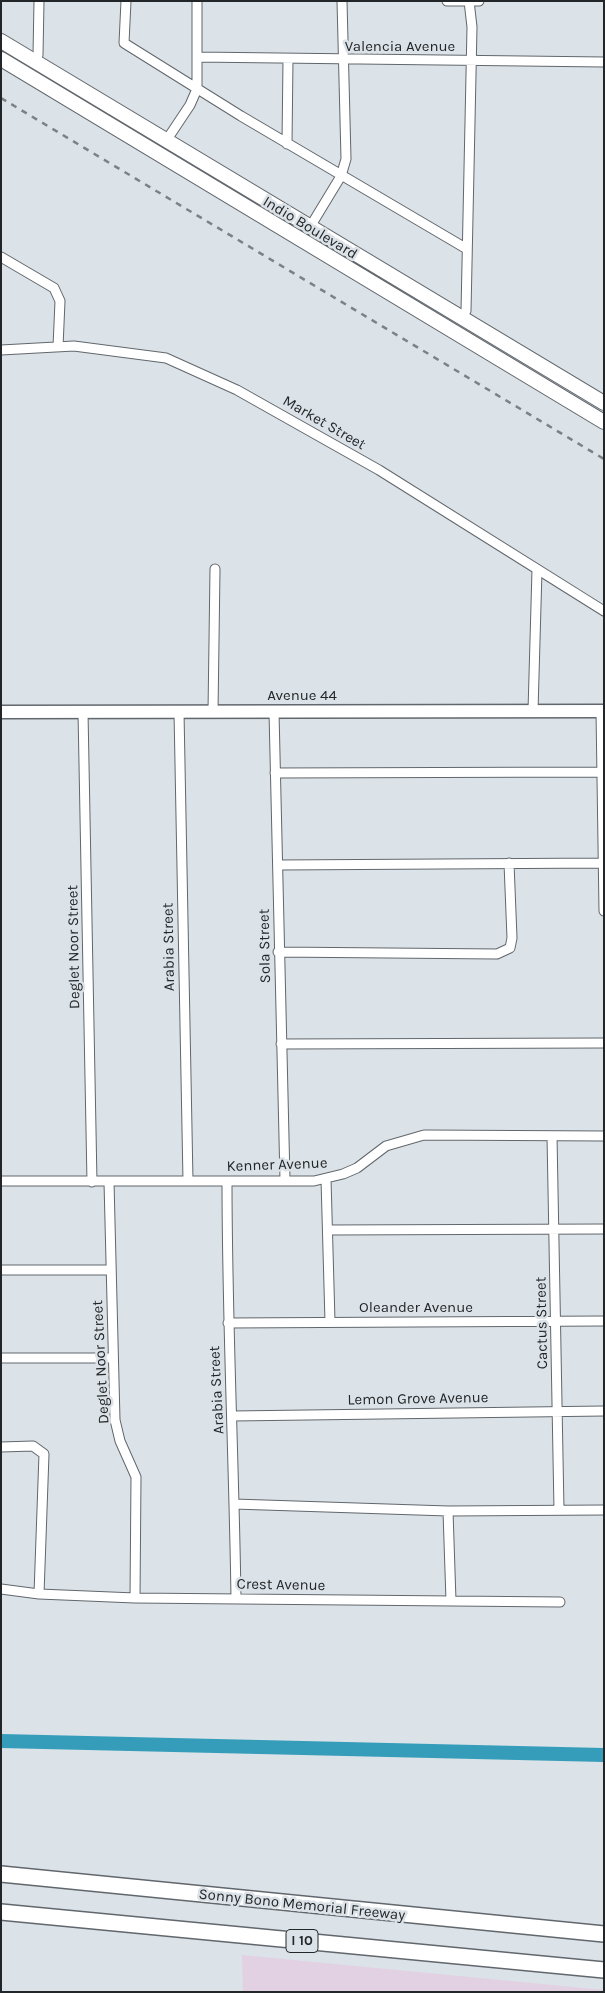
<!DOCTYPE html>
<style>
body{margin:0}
#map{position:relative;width:605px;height:1993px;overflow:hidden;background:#dbe2e8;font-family:Karla,sans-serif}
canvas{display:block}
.frame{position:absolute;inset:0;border:2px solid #232628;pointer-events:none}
</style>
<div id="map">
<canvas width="605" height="1993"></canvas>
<div class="frame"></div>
</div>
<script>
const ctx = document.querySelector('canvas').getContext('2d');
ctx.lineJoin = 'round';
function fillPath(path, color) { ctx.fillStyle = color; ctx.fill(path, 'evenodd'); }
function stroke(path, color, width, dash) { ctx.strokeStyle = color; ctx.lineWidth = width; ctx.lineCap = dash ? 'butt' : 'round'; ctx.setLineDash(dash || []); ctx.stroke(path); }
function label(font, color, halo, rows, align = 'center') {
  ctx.font = font + ' Karla,sans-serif'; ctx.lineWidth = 5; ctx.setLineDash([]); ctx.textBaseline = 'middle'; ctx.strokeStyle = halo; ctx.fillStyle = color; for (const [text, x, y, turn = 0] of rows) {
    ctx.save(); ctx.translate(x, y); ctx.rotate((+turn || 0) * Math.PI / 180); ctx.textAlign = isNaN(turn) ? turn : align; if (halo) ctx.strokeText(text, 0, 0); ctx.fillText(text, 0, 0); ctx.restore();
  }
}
fillPath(new Path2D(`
 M 242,1955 L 604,1990 L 604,1992 L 243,1992 Z`), '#e2d1e3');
stroke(new Path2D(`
 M 1,1741 L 604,1755`), '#359dba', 14);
const street = new Path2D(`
 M 126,1 L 124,43 L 241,116 L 467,249
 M 447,1 L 479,1
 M 197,57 L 604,62
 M 34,61 L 38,55 L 39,1
 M 166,141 L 190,105 L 197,89 L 197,1
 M 287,144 L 288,59
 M 310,227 L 341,176 L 346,159 L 342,1
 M 1,257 L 54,288 L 60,301 L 58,347
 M 461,318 L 466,311 L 472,27 L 469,1
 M 1,350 L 74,346 L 166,358 L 237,390 L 379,470 L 604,611
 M 533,711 L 537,570
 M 601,711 L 604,911
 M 83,712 L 92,1182
 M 179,712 L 188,1181
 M 213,712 L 215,569
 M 274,712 L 285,1180
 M 275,773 L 604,772
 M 278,865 L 604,863
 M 278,952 L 497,954 L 510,948 L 512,938 L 509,863
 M 281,1044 L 604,1043
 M 552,1136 L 559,1510
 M 326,1179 L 330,1322
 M 1,1181 L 314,1181 L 343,1174 L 357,1168 L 386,1146 L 424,1135 L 604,1136
 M 227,1181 C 227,1320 234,1459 236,1598
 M 109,1182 L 115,1420 L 120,1441 L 136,1477 L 135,1598
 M 328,1230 L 604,1229
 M 1,1270 L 111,1270
 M 228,1323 L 604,1321
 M 1,1358 L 113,1358
 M 233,1416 L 604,1411
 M 1,1447 L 33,1446 L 44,1454 L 39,1594
 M 234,1504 L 448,1511 L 604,1510
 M 448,1511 L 451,1601
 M 1,1589 L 39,1594 L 135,1598 L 560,1602`);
const secondary = new Path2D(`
 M 1,712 L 604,711`);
const primary = new Path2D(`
 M 1,41 L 604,403
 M 1,59 L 604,422`);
const highway = new Path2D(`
 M 1,1874 L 604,1934
 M 1,1912 L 604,1970`);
stroke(street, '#61676c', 11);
stroke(secondary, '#61676c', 15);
stroke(primary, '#61676c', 16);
stroke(highway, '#61676c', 18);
stroke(street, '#fff', 9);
stroke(secondary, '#fff', 12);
stroke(primary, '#fff', 14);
stroke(highway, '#fff', 15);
stroke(new Path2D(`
 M 1,98 L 604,459`), '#7c8185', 2.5, [6, 6]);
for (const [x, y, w] of [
 [302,1941,32]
]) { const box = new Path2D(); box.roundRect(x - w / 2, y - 11.5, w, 23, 4); ctx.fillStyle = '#dbe2e8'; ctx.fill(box); stroke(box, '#232628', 1); }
label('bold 14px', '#232628', null, [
 ["I 10",302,1941]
]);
label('15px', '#232628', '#dbe2e8', [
 ["Valencia Avenue",400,47],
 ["Indio Boulevard",310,228,31],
 ["Market Street",324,423,30],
 ["Avenue 44",302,696],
 ["Sola Street",265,946,-91],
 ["Deglet Noor Street",74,947,-91],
 ["Arabia Street",169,947,-91],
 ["Kenner Avenue",277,1165,-2],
 ["Oleander Avenue",416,1308],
 ["Cactus Street",542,1323,-91],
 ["Deglet Noor Street",101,1362,-93],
 ["Arabia Street",217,1390,-93],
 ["Lemon Grove Avenue",418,1399,-1],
 ["Crest Avenue",281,1585,1],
 ["Sonny Bono Memorial Freeway",302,1905,6]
]);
</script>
